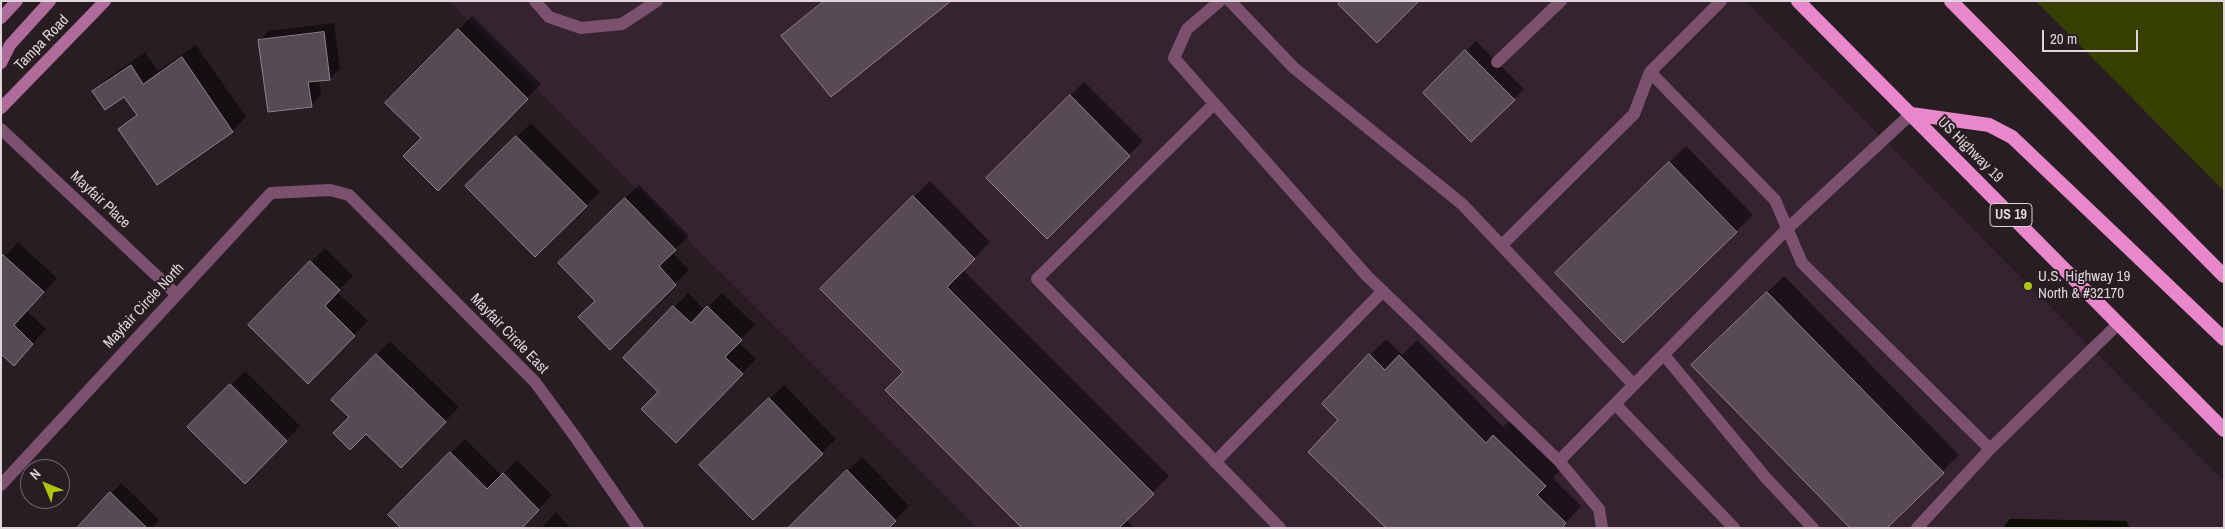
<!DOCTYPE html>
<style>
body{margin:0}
#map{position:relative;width:2225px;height:529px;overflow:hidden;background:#291d24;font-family:"Archivo Narrow",sans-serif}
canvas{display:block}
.frame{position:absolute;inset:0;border:2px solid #dfd6db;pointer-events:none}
.north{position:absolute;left:20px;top:459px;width:50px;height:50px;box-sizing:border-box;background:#291d24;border:1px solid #72676d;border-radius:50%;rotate:315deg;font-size:14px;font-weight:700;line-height:20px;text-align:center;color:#dfd6db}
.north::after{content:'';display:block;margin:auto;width:18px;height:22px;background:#acc610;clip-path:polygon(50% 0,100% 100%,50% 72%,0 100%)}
.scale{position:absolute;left:2042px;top:30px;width:96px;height:22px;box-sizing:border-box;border:2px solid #dfd6db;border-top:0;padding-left:6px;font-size:15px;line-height:18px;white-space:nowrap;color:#dfd6db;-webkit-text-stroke:4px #291d24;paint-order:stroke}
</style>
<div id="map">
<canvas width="2225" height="529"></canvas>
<div class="frame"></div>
<div class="north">N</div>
<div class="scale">20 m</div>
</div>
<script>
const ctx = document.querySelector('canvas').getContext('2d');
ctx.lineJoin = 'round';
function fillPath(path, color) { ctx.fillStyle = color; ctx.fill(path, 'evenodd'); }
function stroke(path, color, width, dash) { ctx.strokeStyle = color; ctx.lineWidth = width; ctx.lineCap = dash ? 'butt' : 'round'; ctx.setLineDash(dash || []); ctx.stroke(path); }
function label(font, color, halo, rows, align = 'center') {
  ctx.font = font + ' "Archivo Narrow",sans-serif'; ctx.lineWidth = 4; ctx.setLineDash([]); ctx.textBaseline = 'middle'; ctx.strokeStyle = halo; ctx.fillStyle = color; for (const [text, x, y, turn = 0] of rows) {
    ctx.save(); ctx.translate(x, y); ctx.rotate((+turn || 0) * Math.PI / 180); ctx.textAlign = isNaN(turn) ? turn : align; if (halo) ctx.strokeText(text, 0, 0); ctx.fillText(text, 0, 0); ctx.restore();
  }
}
fillPath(new Path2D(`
 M 449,1 L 1745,1 L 2224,481 L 2224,528 L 2130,528 L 2126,521 L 2010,519 L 2003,528 L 977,528 Z`), '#35232f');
fillPath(new Path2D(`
 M 2036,1 L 2224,1 L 2224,191 Z`), '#374002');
fillPath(new Path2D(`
 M 2010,519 L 2126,521 L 2130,528 L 2003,528 Z`), '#0a0e00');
fillPath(new Path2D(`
 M 822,1 L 949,1 L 783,36 Z
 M 472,16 L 541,84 L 438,189 L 423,138 L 387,103 Z
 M 334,23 L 340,68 L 330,79 L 319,80 L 321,95 L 311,106 L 259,41 L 269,31 Z
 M 1476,41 L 1524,89 L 1471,141 L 1424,93 Z
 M 196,45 L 246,117 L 232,131 L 120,129 L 137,113 L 124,95 L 94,91 L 108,78 L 145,52 L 158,71 Z
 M 1084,82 L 1143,141 L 1047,237 L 988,178 Z
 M 531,123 L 600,192 L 535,255 L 467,186 Z
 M 1686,146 L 1753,215 L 1623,341 L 1573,256 Z
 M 930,181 L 990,242 L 963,270 L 1169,476 L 1126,519 L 1134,528 L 1024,528 L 905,372 L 822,289 Z
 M 639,185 L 689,236 L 672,252 L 689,270 L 610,348 L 596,301 L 573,249 Z
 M 18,242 L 57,278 L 27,311 L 46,329 L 14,364 L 1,260 Z
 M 325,248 L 353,276 L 337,292 L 368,321 L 308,382 L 250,325 Z
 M 1784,276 L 1959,455 L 1885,528 L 1693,365 Z
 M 688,293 L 705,310 L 722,293 L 755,325 L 738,342 L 756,359 L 690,428 L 660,392 L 625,358 Z
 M 1386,339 L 1402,355 L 1417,340 L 1503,427 L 1510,420 L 1561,469 L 1553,478 L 1581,506 L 1563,526 L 1565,528 L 1388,528 L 1340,420 L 1370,355 Z
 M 390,341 L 459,407 L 401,467 L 333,400 Z
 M 245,371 L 300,426 L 245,482 L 189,427 Z
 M 784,385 L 836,439 L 753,519 L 715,451 Z
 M 465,439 L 502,476 L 517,460 L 552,495 L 520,528 L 390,515 Z
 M 862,457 L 909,506 L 887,528 L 789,528 Z
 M 121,483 L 159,520 L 152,528 L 79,528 Z
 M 556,512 L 571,528 L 541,528 Z`), '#0007');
const building = new Path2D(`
 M 824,1 L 951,1 L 831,97 L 781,36 Z
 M 1341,1 L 1419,1 L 1377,43 L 1338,4 Z
 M 458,29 L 528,99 L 438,191 L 403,156 L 421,138 L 385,103 Z
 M 324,32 L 330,80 L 308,82 L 312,107 L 268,112 L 258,40 Z
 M 1465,50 L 1515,100 L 1471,142 L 1423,93 Z
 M 182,57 L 233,132 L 157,185 L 118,129 L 137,115 L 124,97 L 105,110 L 92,91 L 131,65 L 143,84 Z
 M 1070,95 L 1130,156 L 1047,239 L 986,178 Z
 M 516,136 L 587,206 L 535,257 L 465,186 Z
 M 1669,162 L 1737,232 L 1623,343 L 1555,273 Z
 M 913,196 L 975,259 L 947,287 L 1154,494 L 1119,528 L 1022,528 L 885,390 L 903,372 L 820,289 Z
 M 625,198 L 676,250 L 659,266 L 676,285 L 610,350 L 578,317 L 595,301 L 558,263 Z
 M 3,255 L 44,292 L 14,325 L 33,344 L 14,366 L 1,354 L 1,258 Z
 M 310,261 L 340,290 L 325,306 L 355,336 L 308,384 L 248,325 Z
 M 1767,292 L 1944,473 L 1887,528 L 1850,528 L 1691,365 Z
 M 673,306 L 691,323 L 707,306 L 742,340 L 725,357 L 743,374 L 676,443 L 641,409 L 658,392 L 623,358 Z
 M 376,354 L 446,422 L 401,468 L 366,434 L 350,450 L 333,433 L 349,417 L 331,400 Z
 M 1369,354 L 1385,370 L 1399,355 L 1486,443 L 1493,435 L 1546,486 L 1537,495 L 1566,523 L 1562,528 L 1386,528 L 1308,452 L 1338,420 L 1322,404 Z
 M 230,384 L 287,441 L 245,484 L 187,427 Z
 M 769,398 L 823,454 L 753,520 L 699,465 Z
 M 450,452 L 487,489 L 503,473 L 539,510 L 522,528 L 401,528 L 388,515 Z
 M 847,470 L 896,521 L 889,528 L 788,528 Z
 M 110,492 L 147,528 L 77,528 Z`);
fillPath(building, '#584a53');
stroke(building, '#91828b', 1);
stroke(new Path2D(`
 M 535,1 L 549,17 L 581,28 L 622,24 L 657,1
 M 1220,1 L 1187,29 L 1174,58 L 1367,276 L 1559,461 L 1599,509 L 1602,528
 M 1230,1 L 1294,68 L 1462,204 L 1634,385
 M 1497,62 L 1561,1
 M 1650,72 L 1775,200 L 1802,263 L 1990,449
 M 1214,104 L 1037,279 L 1280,528
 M 1502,245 L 1634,114 L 1650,72 L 1721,1
 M 1664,355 L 1766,478 L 1813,528
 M 1615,404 L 1734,528
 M 1559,461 L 1787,229 L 1911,114
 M 1215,462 L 1383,291
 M 1917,528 L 1990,449 L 2118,324`), '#7b516d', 12);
stroke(new Path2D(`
 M 1,129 L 176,294
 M 1,485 L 271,193 L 330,190 L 349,195 L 535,382 L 576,438 L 638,528`), '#7b516d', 12);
stroke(new Path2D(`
 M 1,18 L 17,1
 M 1,63 L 10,45 L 50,1
 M 1,108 L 105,1`), '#af6b99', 12);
stroke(new Path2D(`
 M 1798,1 L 2224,430
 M 1951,1 L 2224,276
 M 1911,114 L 1989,125 L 2012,137 L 2224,339`), '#e888ca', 14);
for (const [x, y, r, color] of [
 [2028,286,5,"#acc610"]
]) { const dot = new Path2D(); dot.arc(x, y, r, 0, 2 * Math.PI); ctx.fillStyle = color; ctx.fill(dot); stroke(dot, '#291d24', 2); }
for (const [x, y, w] of [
 [2011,215,42]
]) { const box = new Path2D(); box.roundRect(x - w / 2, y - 11.5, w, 23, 4); ctx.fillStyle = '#291d24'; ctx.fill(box); stroke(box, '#dfd6db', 1); }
label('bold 14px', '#dfd6db', null, [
 ["US 19",2011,215]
]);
label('15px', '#dfd6db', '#291d24', [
 ["Tampa Road",42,43,-46],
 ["US Highway 19",1970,150,45],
 ["Mayfair Place",100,200,43],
 ["Mayfair Circle North",144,306,-47],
 ["Mayfair Circle East",509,334,46]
]);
label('15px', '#dfd6db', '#291d24', [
 ["U.S. Highway 19",2038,277],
 ["North & #32170",2038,294]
], 'left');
</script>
